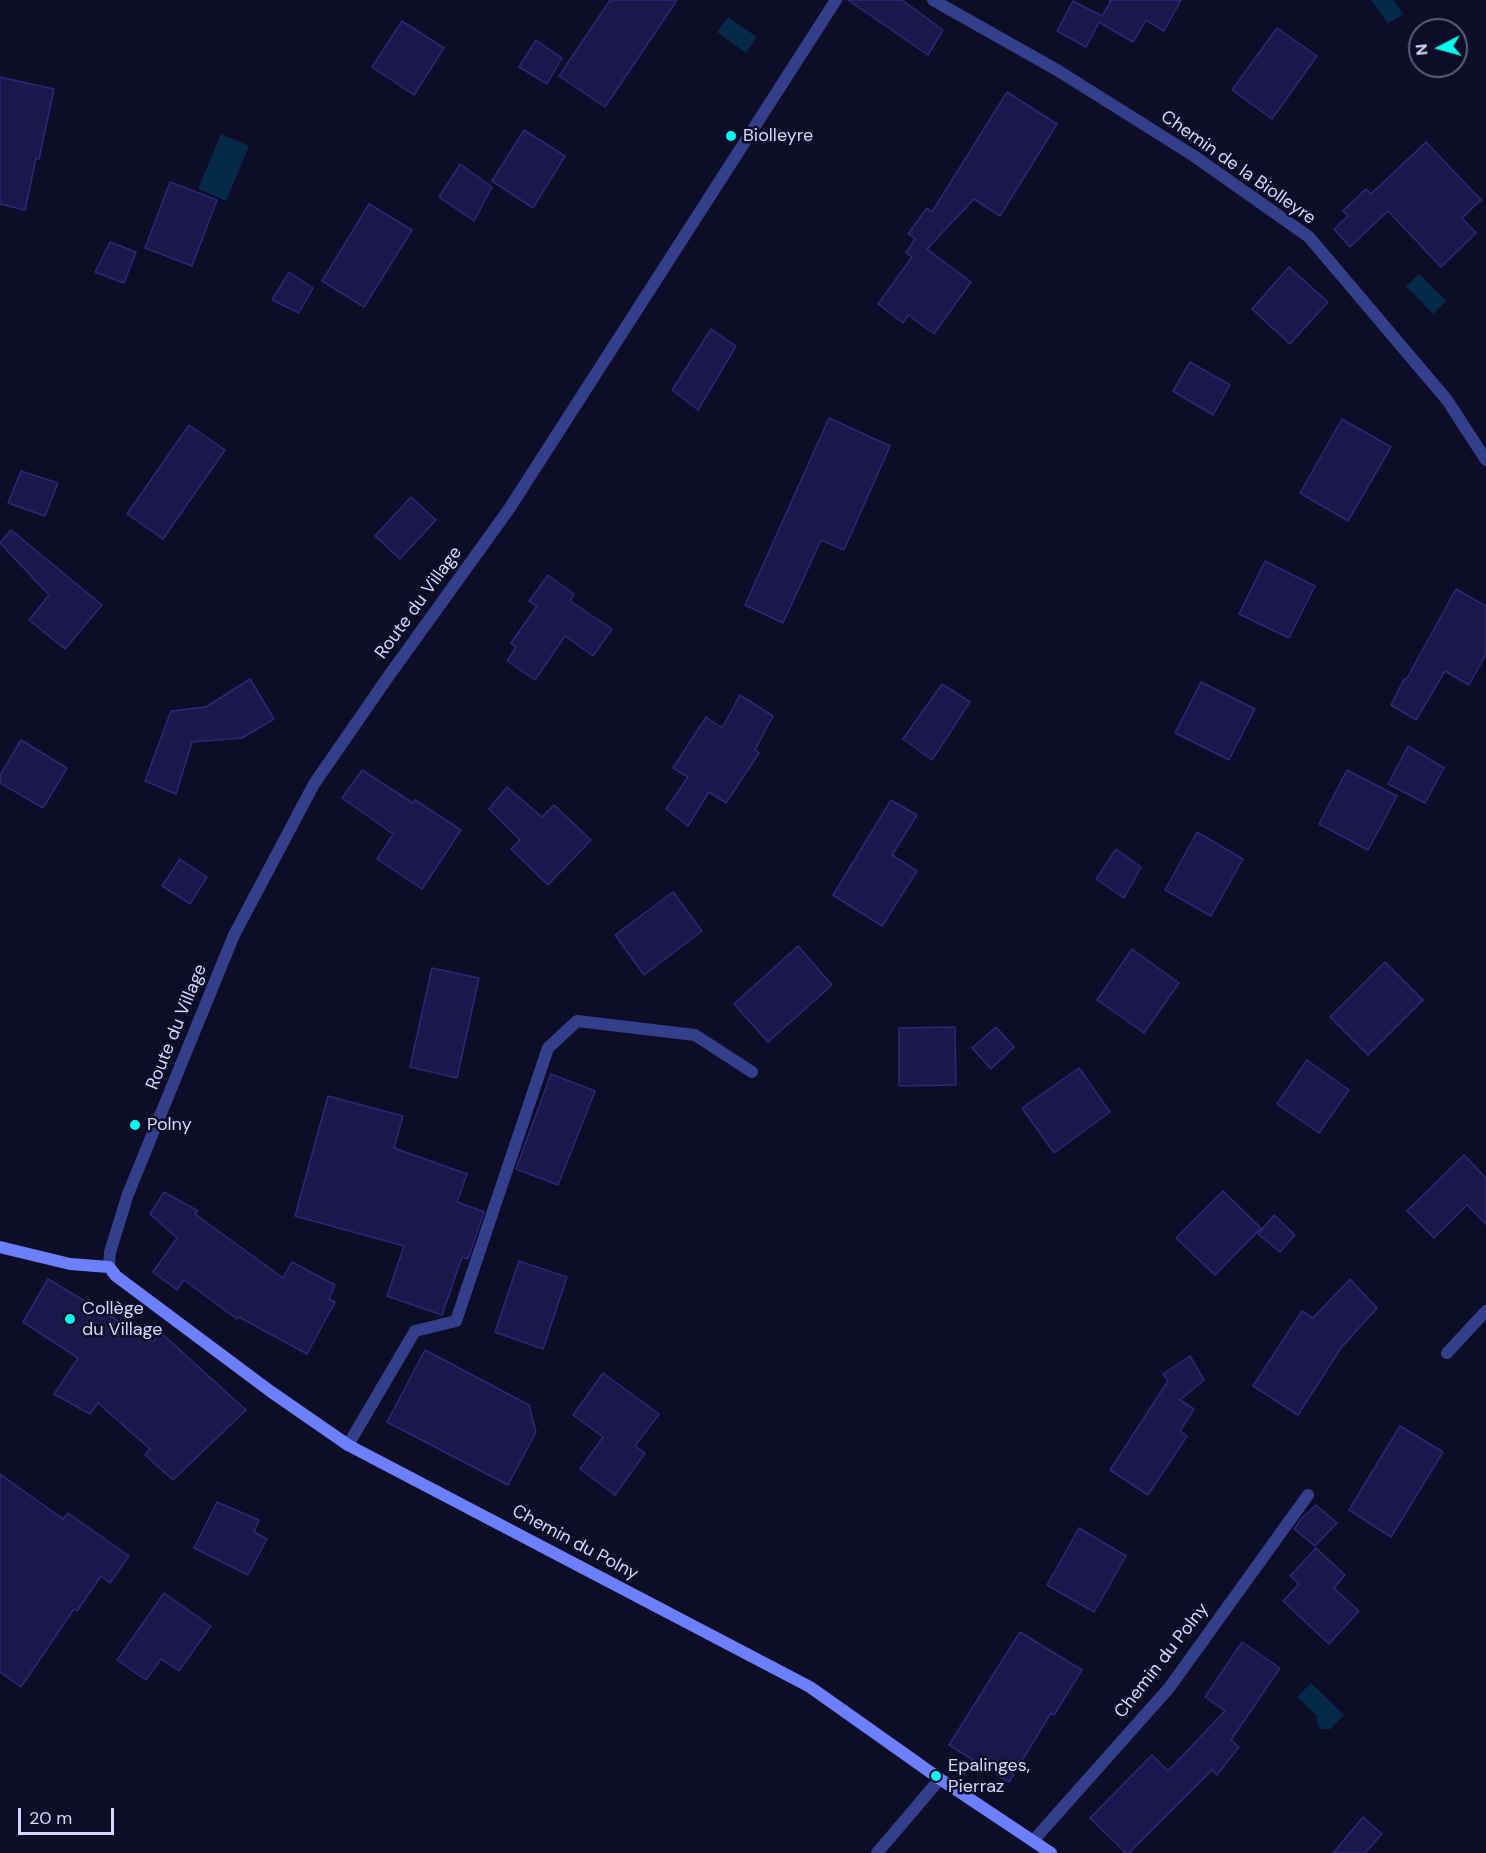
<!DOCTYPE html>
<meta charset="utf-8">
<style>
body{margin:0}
#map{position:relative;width:1486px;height:1853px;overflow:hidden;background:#0e0d28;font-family:"DM Sans",sans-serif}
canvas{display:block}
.north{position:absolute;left:1408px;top:18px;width:60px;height:60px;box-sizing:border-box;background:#0e0d28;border:2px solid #5e5d7e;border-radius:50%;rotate:264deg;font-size:16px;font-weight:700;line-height:24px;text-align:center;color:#d5d6ff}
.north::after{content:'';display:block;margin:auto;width:21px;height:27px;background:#01fff0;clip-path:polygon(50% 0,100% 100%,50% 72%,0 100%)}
.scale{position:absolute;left:18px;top:1808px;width:96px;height:27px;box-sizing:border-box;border:3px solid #d5d6ff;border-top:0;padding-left:8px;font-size:18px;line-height:21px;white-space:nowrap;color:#d5d6ff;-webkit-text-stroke:4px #0e0d28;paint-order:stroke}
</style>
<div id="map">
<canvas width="1486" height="1853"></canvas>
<div class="north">N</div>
<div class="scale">20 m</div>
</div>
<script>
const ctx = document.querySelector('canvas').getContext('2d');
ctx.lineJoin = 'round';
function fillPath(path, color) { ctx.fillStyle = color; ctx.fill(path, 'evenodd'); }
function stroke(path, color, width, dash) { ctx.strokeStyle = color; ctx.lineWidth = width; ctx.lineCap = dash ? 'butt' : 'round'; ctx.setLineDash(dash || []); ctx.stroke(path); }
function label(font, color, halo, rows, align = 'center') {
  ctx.font = font + ' "DM Sans",sans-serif'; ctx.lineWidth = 5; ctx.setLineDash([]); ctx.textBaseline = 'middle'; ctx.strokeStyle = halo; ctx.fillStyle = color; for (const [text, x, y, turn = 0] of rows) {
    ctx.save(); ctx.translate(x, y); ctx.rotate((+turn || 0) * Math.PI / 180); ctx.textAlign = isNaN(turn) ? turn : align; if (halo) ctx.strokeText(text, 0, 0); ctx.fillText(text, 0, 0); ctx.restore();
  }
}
fillPath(new Path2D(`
 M 1371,0 L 1394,0 L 1403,14 L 1388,24 Z
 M 728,17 L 757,37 L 746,53 L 717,32 Z
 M 221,134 L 249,146 L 226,201 L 198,189 Z
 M 1419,274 L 1446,301 L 1433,314 L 1406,286 Z
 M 1311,1683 L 1344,1715 L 1330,1729 L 1321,1729 L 1317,1723 L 1317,1716 L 1297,1697 Z`), '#052949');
const building = new Path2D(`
 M 610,0 L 677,0 L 605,107 L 559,76 Z
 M 848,0 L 902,0 L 943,30 L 928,55 Z
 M 1109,0 L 1181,0 L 1164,31 L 1146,20 L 1133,42 L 1099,22 L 1086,47 L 1057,31 L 1073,1 L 1102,16 L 1111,1 Z
 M 402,21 L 444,48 L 414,95 L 372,67 Z
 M 1277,28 L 1317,56 L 1272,119 L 1232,90 Z
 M 536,40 L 562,58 L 547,84 L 519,67 Z
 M 0,77 L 54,89 L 39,159 L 36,158 L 25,210 L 0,204 Z
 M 1007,92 L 1057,124 L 1000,216 L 974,199 L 927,249 L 971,282 L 934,334 L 908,315 L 903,323 L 878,304 L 912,257 L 906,253 L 915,239 L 908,234 L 927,208 L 932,212 Z
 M 524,130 L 565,156 L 533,208 L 492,181 Z
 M 1426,142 L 1481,200 L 1462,218 L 1476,233 L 1441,267 L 1388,211 L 1350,247 L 1334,229 L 1348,216 L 1343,211 L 1366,189 L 1371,194 Z
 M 460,164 L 492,187 L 474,221 L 439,197 Z
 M 170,182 L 217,200 L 192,266 L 145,248 Z
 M 369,204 L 412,230 L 364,307 L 322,281 Z
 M 110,242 L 136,252 L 124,283 L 95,272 Z
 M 1289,267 L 1328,302 L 1290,344 L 1252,309 Z
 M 289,272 L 313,288 L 299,313 L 272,300 Z
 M 711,329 L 736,346 L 698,410 L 672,390 Z
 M 1190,362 L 1230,385 L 1213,415 L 1173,391 Z
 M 829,418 L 890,446 L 844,550 L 821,540 L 783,623 L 745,605 Z
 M 1342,419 L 1391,447 L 1348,521 L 1300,493 Z
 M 189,425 L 225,450 L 163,539 L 127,514 Z
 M 21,471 L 58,483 L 45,516 L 8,503 Z
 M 411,497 L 436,520 L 400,559 L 375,536 Z
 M 11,530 L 102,605 L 65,649 L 29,620 L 49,595 L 0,543 Z
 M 1265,561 L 1315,586 L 1289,638 L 1239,614 Z
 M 548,575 L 574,594 L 570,601 L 612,629 L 593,656 L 565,636 L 535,680 L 507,661 L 516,647 L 511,643 L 537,606 L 529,601 Z
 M 1456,589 L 1486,606 L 1486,654 L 1469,685 L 1445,671 L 1416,720 L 1391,705 L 1404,679 L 1406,680 Z
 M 250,679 L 274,719 L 242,738 L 192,742 L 176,794 L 145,781 L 171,711 L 206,707 Z
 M 1201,682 L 1255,709 L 1229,760 L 1175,733 Z
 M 942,684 L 970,702 L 932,760 L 903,739 Z
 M 740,695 L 773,716 L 755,750 L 759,753 L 726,803 L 709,792 L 688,826 L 666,809 L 688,777 L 673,768 L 706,717 L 722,728 Z
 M 21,740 L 67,768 L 43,808 L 0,783 L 0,775 Z
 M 1408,746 L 1444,768 L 1425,803 L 1388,784 Z
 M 362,770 L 413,803 L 415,800 L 461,830 L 422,889 L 377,859 L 393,834 L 342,798 Z
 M 1347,770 L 1397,796 L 1368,850 L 1319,824 Z
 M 507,787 L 542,817 L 554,805 L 591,840 L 548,885 L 511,849 L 520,840 L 489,809 Z
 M 891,800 L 917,815 L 892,855 L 917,871 L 882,926 L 833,895 Z
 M 1197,832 L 1243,859 L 1211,916 L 1165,890 Z
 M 1116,849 L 1141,867 L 1124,898 L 1096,879 Z
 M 180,859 L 207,877 L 190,904 L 162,886 Z
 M 673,892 L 702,931 L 644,975 L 615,935 Z
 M 798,946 L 832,985 L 768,1042 L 734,1004 Z
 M 1132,949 L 1179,983 L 1144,1033 L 1097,1000 Z
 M 1385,962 L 1423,1000 L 1368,1055 L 1330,1017 Z
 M 432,968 L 479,978 L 457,1078 L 410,1067 Z
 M 955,1027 L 956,1085 L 899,1086 L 899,1028 Z
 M 996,1027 L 1014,1047 L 991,1069 L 972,1048 Z
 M 1307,1060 L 1349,1090 L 1319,1133 L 1277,1104 Z
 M 1079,1068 L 1110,1112 L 1054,1153 L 1022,1108 Z
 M 551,1074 L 595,1091 L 558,1185 L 516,1169 Z
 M 328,1096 L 403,1116 L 394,1148 L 467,1174 L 457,1202 L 484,1212 L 468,1259 L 462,1257 L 442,1315 L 387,1296 L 404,1246 L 295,1216 Z
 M 1464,1155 L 1486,1178 L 1486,1224 L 1467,1205 L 1434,1238 L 1407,1211 Z
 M 1223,1191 L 1261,1228 L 1215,1275 L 1176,1238 Z
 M 164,1192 L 198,1211 L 195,1214 L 283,1278 L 292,1262 L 335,1285 L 329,1299 L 335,1302 L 307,1354 L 239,1317 L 237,1319 L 184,1280 L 177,1290 L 153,1272 L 177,1238 L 150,1214 Z
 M 1274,1215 L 1295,1235 L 1280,1252 L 1258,1234 Z
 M 519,1261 L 567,1277 L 543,1349 L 495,1332 Z
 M 48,1279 L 153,1342 L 160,1332 L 246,1410 L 173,1480 L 145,1455 L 150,1449 L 98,1403 L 90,1414 L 54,1394 L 78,1358 L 23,1322 Z
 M 1350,1279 L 1377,1308 L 1341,1348 L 1298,1415 L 1253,1386 L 1302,1311 L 1313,1318 Z
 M 425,1350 L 529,1405 L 536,1432 L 508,1485 L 387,1422 Z
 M 1190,1356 L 1204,1380 L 1180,1400 L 1194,1409 L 1180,1431 L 1187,1436 L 1148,1495 L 1110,1470 L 1168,1381 L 1163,1374 Z
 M 603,1373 L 659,1414 L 635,1446 L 645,1453 L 615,1495 L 580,1469 L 603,1437 L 573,1415 Z
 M 1400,1426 L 1443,1452 L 1391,1537 L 1349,1510 Z
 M 0,1474 L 63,1519 L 68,1513 L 129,1556 L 110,1583 L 101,1576 L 77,1611 L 74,1609 L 21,1687 L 0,1672 Z
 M 217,1502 L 259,1520 L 254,1532 L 267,1539 L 248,1575 L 194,1548 Z
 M 1316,1505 L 1337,1523 L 1315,1546 L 1294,1529 L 1301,1519 Z
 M 1079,1528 L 1126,1556 L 1094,1612 L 1047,1585 Z
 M 1316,1548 L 1345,1575 L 1334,1588 L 1359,1611 L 1329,1644 L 1283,1601 L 1299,1584 L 1290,1576 Z
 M 164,1593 L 211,1626 L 179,1671 L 161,1659 L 146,1680 L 117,1660 Z
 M 1020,1632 L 1082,1670 L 1054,1715 L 1051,1713 L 1009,1782 L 949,1745 Z
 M 1242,1642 L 1280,1668 L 1231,1740 L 1239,1747 L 1217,1775 L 1212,1770 L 1129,1853 L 1126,1853 L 1090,1818 L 1152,1755 L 1168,1771 L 1225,1711 L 1205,1697 Z
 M 1363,1817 L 1382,1834 L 1365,1853 L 1333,1853 Z`);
fillPath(building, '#1a184b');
stroke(building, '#2b2779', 1.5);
stroke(new Path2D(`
 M 348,1445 L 415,1331 L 456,1321 L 548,1048 L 577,1021 L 695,1035 L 752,1072`), '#343f8c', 12);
stroke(new Path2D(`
 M 933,0 L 1057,70 L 1194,156 L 1309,237 L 1447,400 L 1486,460
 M 109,1267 L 110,1252 L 128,1194 L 234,935 L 314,784 L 388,677 L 509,509 L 836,0
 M 1447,1353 L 1486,1311
 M 1033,1841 L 1169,1688 L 1308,1495
 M 877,1853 L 940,1779`), '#343f8c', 12);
stroke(new Path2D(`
 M 0,1247 L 70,1264 L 109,1267 L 116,1276 L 270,1391 L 348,1445 L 810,1687 L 940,1779 L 1051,1853`), '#6c7fff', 12);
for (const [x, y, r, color] of [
 [731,136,6,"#01fff0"],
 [135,1125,6,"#01fff0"],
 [70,1319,6,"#01fff0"],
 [936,1776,6,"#01fff0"]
]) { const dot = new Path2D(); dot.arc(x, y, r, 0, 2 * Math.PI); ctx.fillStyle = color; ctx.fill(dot); stroke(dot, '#0e0d28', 2); }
label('18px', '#d5d6ff', '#0e0d28', [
 ["Biolleyre",743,136],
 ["Polny",147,1125],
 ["Collège",82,1309],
 ["du Village",82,1330],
 ["Epalinges,",948,1766],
 ["Pierraz",948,1787]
], 'left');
label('18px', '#d5d6ff', '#0e0d28', [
 ["Chemin de la Biolleyre",1238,168,35],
 ["Route du Village",419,603,-54],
 ["Route du Village",177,1027,-68],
 ["Chemin du Polny",575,1543,28],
 ["Chemin du Polny",1162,1661,-52]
]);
</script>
